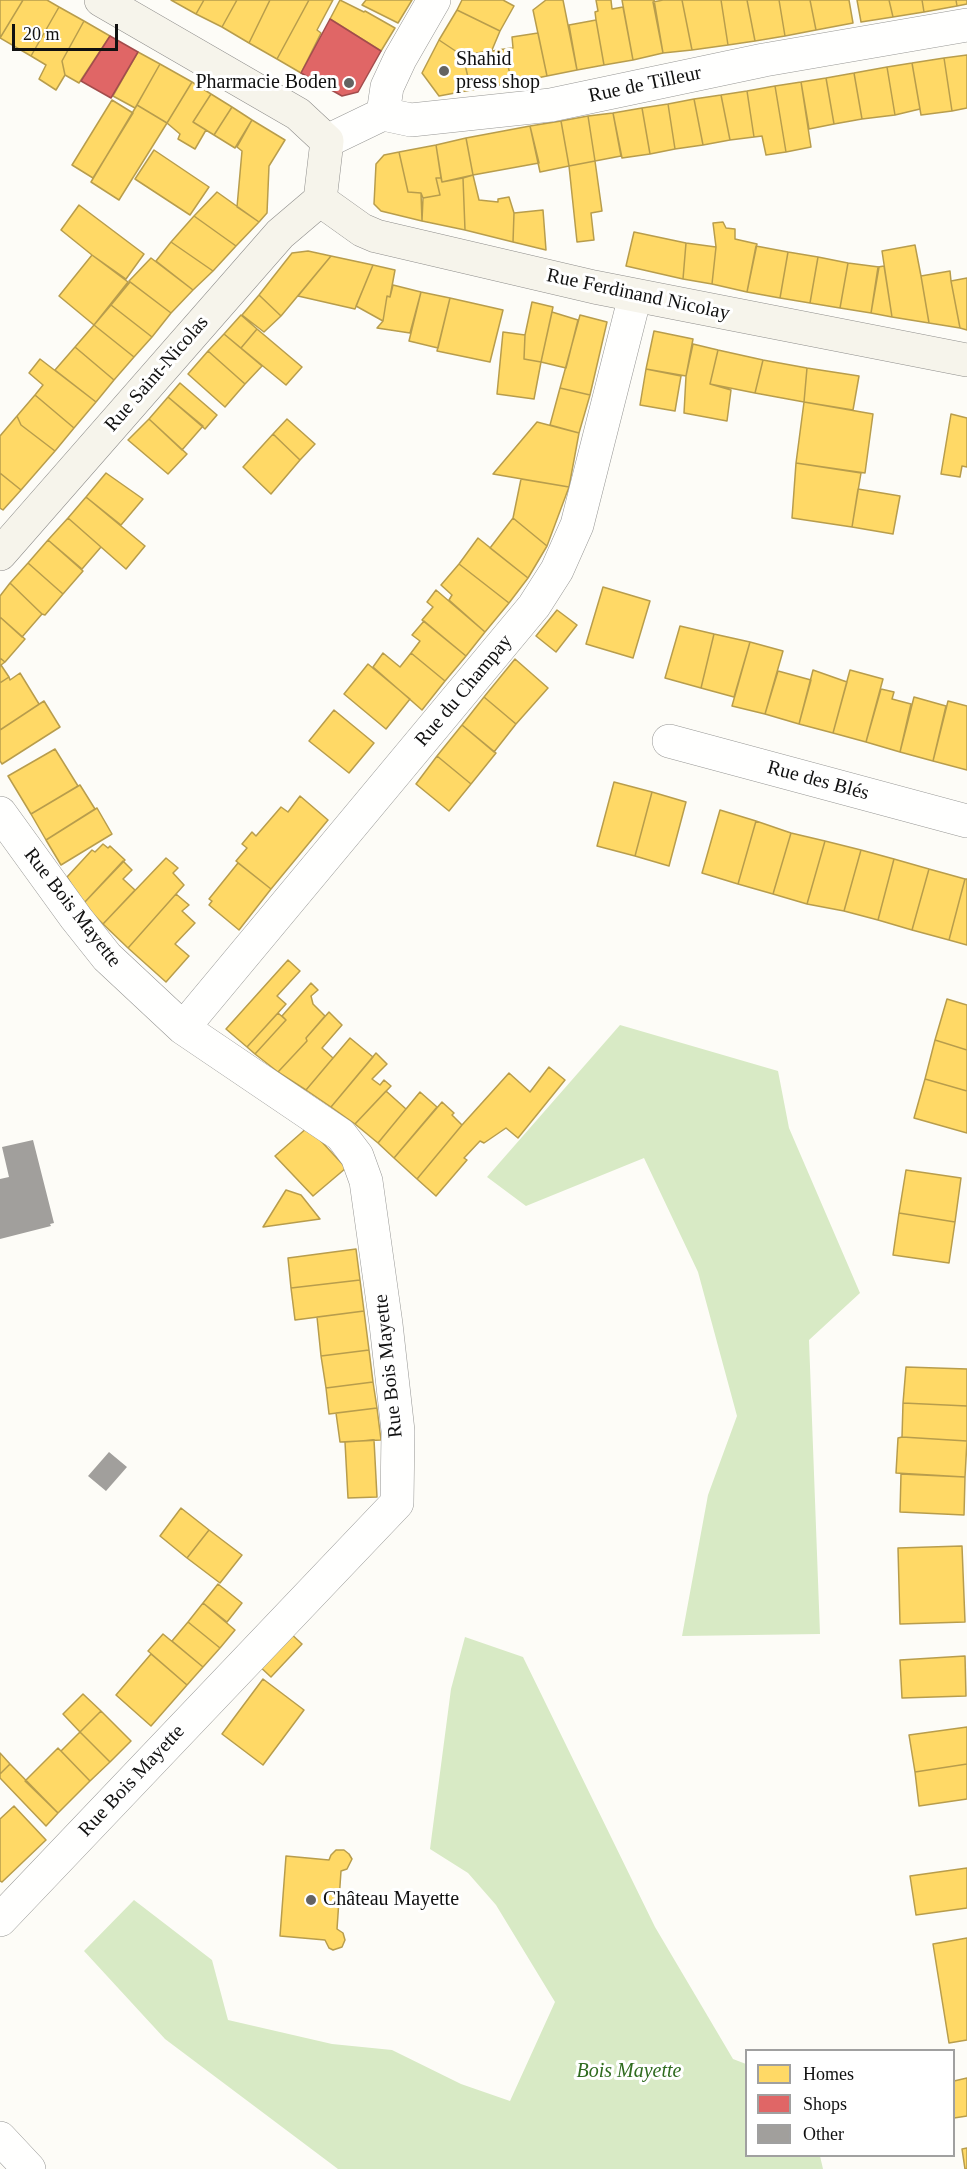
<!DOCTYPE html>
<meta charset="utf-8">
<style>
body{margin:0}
#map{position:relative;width:967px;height:2169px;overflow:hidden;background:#fdfcf7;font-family:Georgia,serif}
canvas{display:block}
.legend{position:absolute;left:745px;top:2049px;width:210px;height:108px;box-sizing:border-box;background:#fff;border:2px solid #a0a0a0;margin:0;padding:8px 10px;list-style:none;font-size:18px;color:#111}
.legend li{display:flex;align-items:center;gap:12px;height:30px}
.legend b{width:30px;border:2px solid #a0a0a0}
.scale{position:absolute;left:12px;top:24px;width:106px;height:27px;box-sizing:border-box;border:3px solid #111;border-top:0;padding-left:8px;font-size:18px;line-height:21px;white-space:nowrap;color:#111;-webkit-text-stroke:4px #fff;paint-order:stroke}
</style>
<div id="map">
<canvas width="967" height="2169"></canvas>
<ul class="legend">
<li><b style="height:16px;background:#ffd966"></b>Homes</li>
<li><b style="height:16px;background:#e06666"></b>Shops</li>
<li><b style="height:16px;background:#a19f9c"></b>Other</li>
</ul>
<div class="scale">20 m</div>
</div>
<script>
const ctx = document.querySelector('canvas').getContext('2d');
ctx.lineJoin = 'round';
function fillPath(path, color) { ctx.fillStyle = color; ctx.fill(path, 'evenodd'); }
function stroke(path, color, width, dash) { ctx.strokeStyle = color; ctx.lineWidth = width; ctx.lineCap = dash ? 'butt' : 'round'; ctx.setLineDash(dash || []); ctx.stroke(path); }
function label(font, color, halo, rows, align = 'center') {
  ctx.font = font + ' Georgia,serif'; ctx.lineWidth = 6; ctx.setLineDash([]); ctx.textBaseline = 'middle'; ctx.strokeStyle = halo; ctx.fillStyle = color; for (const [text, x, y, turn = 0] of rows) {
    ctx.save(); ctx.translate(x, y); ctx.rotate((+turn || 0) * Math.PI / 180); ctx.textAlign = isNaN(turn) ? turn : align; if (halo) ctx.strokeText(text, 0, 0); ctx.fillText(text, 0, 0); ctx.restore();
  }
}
fillPath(new Path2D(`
 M 620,1025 L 778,1071 L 789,1128 L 860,1293 L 809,1340 L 820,1634 L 682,1636 L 708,1495 L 737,1416 L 698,1272 L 644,1158 L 526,1206 L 487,1177 Z
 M 465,1637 L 523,1657 L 655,1927 L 733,2059 L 746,2064 L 746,2156 L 820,2156 L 823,2169 L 338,2169 L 165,2039 L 84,1951 L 134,1900 L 212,1960 L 228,2020 L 332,2044 L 392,2050 L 461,2084 L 510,2101 L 555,2002 L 496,1905 L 468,1873 L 430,1849 L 451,1689 Z`), '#d8eac5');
const homes = new Path2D(`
 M 0,0 L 23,0 L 0,38 Z
 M 23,0 L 47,0 L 59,7 L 31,56 L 0,38 Z
 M 171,0 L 204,0 L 196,14 Z
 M 204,0 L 237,0 L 222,27 L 196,14 Z
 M 237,0 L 270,0 L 249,43 L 222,27 Z
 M 270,0 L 309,0 L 277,59 L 249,43 Z
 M 309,0 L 333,0 L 317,30 L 321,33 L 301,73 L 277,59 Z
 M 340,0 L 364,12 L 365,11 L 395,28 L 381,51 L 330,19 Z
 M 366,0 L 412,0 L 398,23 L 362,5 Z
 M 462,0 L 503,0 L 514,6 L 500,31 L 457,10 Z
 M 546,0 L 563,0 L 577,70 L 547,76 L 533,10 Z
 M 596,0 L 611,0 L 612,9 L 623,7 L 633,60 L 604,65 L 596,20 L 595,12 L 598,11 Z
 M 622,0 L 654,0 L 663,53 L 633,60 Z
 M 663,0 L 682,0 L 692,50 L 663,53 L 653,2 Z
 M 682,0 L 721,0 L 728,45 L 692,50 Z
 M 721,0 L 747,0 L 755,41 L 728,45 Z
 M 747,0 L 779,0 L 785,36 L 755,41 Z
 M 779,0 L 810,0 L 816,30 L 785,36 Z
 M 810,0 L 849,0 L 853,23 L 816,30 Z
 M 857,0 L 889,0 L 893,17 L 861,22 Z
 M 889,0 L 922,0 L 924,12 L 893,17 Z
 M 922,0 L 956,0 L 957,6 L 924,12 Z
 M 956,0 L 967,0 L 967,4 L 957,6 Z
 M 59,7 L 84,21 L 62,61 L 65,75 L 56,90 L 39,79 L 46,65 L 31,56 Z
 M 457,10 L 500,31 L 492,50 L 463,56 L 439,40 Z
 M 596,20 L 604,65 L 577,70 L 569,25 Z
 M 84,21 L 110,36 L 79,83 L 65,75 L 62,61 Z
 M 538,33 L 547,76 L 512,83 L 504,49 L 513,48 L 512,37 Z
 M 439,40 L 463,56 L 471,90 L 439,96 L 422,73 Z
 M 504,49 L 512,83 L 471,90 L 463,56 Z
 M 138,52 L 160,64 L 135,108 L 113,96 Z
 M 967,55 L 967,108 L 952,111 L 944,58 Z
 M 944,58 L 952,111 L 921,115 L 912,63 Z
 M 912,63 L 920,109 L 895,115 L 887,67 Z
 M 160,64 L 192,82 L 167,123 L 137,105 Z
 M 887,67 L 895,115 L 862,119 L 854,73 Z
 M 854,73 L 862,119 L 834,124 L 826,78 Z
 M 826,78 L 834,124 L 809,129 L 801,82 Z
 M 192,82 L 211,94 L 193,122 L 206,130 L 195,149 L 178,139 L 180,134 L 167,123 Z
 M 801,82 L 811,147 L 786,152 L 775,86 Z
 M 775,86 L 786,152 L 766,155 L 762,136 L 754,137 L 747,91 Z
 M 747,91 L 754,137 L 730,140 L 721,95 Z
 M 211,94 L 232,107 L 214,135 L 193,122 Z
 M 721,95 L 730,140 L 703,145 L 694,99 Z
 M 694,99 L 703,145 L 675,149 L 668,104 Z
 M 112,100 L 133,113 L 93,178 L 72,165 Z
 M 668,104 L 675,149 L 650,154 L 642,108 Z
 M 137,105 L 167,123 L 119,200 L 91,182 Z
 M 232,107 L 252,120 L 235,148 L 214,135 Z
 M 642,108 L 650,154 L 622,158 L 613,113 Z
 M 613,113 L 621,156 L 595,161 L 588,116 Z
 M 588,116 L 595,161 L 569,166 L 561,121 Z
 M 252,120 L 285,140 L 269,166 L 267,213 L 259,222 L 237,207 L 242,151 L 237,147 Z
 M 561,121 L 569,166 L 540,172 L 530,126 Z
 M 530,126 L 539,163 L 473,175 L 466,138 Z
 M 466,138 L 473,175 L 442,182 L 436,145 Z
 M 436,145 L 441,178 L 436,178 L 440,195 L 423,198 L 421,193 L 408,192 L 399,152 Z
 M 154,150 L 209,187 L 190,215 L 135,179 Z
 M 399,152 L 408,192 L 421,193 L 422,221 L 381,211 L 374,204 L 376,164 L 384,155 Z
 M 595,161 L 602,211 L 591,213 L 594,240 L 577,242 L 569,166 Z
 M 473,175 L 479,200 L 498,202 L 498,199 L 509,197 L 514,213 L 513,242 L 465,230 L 463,178 Z
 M 436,178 L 441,178 L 442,182 L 463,178 L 465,230 L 422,221 L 423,198 L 440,195 Z
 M 217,192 L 259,222 L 236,246 L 194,216 Z
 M 79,205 L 144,254 L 126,279 L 92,255 L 61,230 Z
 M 543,210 L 546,250 L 513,242 L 514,213 Z
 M 194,216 L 236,246 L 213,271 L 171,242 Z
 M 723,222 L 726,228 L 735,229 L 735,239 L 757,244 L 747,292 L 712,284 L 716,247 L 713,223 Z
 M 634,232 L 686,243 L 683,279 L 626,266 Z
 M 171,242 L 213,271 L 193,290 L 156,261 Z
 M 686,243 L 716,247 L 712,284 L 683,279 Z
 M 915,245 L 921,276 L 929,323 L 892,317 L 882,251 Z
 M 756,246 L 788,252 L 780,298 L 747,292 Z
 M 308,251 L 331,256 L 281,316 L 259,295 L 292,253 Z
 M 788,252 L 818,257 L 810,303 L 780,298 Z
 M 92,255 L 128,282 L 94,325 L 59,296 Z
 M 331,256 L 373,265 L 355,309 L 298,296 Z
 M 818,257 L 848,263 L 840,308 L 810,303 Z
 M 151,258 L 193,290 L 171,313 L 129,281 Z
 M 848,263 L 879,267 L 871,313 L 840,308 Z
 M 373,265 L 395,270 L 390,297 L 387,296 L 383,321 L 356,306 Z
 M 884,266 L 892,317 L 871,313 L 878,267 Z
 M 950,271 L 951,281 L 960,328 L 929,323 L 921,276 Z
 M 967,278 L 967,330 L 960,328 L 951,281 Z
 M 130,282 L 171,313 L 152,337 L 111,305 Z
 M 393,285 L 421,292 L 410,333 L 377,328 L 383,321 L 387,296 L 390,297 Z
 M 421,292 L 450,298 L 438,348 L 409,341 Z
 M 259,295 L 281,316 L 264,332 L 242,315 Z
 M 450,298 L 503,310 L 490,362 L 437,351 Z
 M 532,302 L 553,307 L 541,362 L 524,359 L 525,335 Z
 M 111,305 L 152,337 L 134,357 L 94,325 Z
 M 552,312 L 578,320 L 566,368 L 541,362 Z
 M 241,315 L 257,329 L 241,348 L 224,334 Z
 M 580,315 L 607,322 L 590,395 L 560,388 Z
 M 94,325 L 134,357 L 114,380 L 75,347 Z
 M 257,329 L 302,367 L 286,385 L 241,348 Z
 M 654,331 L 693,339 L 686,376 L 646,369 Z
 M 503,332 L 525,335 L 524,359 L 541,362 L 534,399 L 497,394 Z
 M 224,334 L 262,366 L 245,384 L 208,351 Z
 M 693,344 L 718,350 L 710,384 L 731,390 L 727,421 L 684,413 L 686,376 Z
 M 75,347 L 114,380 L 96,402 L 55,370 Z
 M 718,350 L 763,360 L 755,393 L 710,384 Z
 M 208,351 L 245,384 L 225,407 L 188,374 Z
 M 40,359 L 96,402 L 74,428 L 35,395 L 43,385 L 29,373 Z
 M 763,360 L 807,368 L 804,402 L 755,393 Z
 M 807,368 L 859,376 L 853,410 L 804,402 Z
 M 646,369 L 681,376 L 675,411 L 640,405 Z
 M 180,383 L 217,415 L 205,429 L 168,397 Z
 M 560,388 L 590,395 L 579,433 L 550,425 Z
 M 35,395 L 74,428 L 55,451 L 21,425 L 17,416 Z
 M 168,397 L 203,426 L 182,450 L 149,419 Z
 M 804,402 L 873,414 L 865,473 L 796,463 Z
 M 951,414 L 967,418 L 967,467 L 962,466 L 960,477 L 941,474 Z
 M 17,416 L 21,425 L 55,451 L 21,490 L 0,473 L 0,436 Z
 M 149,419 L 187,454 L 168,474 L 128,440 Z
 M 287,419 L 315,444 L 300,460 L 273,434 Z
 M 537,422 L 579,433 L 569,487 L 493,474 Z
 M 273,434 L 300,460 L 271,494 L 243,467 Z
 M 796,463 L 861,473 L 852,527 L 792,518 Z
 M 0,473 L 21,490 L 3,510 L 0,508 Z
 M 106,473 L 143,499 L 121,525 L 86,497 Z
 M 521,479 L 569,487 L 547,546 L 513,518 Z
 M 858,489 L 900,496 L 893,534 L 852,527 Z
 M 86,497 L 145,546 L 126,569 L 68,518 Z
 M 68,518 L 101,547 L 82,569 L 48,540 Z
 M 513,518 L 547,546 L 528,578 L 490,548 Z
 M 478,538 L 528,578 L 509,603 L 459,564 Z
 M 48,540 L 83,571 L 63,594 L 28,563 Z
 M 28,563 L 63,594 L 45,615 L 42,614 L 10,583 Z
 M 459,564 L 509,603 L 485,632 L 449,600 L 452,595 L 441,585 Z
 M 10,583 L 42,614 L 22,637 L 0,617 L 0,596 Z
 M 603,587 L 650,601 L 633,658 L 586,644 Z
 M 436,590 L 485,632 L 466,656 L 422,620 L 433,607 L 427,602 Z
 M 557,610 L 577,625 L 556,652 L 536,636 Z
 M 0,617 L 25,639 L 5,662 L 0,658 Z
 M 424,621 L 466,656 L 445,681 L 411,653 L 420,641 L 412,635 Z
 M 680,626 L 714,634 L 701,688 L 665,678 Z
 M 714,634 L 750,642 L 734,697 L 701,688 Z
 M 750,642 L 783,651 L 765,714 L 732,706 Z
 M 383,653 L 400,667 L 411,653 L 445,681 L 422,710 L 373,667 Z
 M 0,658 L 5,662 L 1,665 L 9,677 L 0,683 Z
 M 515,659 L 548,688 L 516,724 L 484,697 Z
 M 368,664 L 410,699 L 386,729 L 344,694 Z
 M 813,670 L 847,682 L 833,733 L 799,724 Z
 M 850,670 L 883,679 L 866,742 L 833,733 Z
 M 778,671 L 811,680 L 799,724 L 765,714 Z
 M 20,673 L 39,704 L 0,730 L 0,683 L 9,677 L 10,680 Z
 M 881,689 L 894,692 L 892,699 L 911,704 L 900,752 L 866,742 Z
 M 484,697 L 516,724 L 494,752 L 462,725 Z
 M 914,697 L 946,706 L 933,761 L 900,752 Z
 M 44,701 L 60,727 L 2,764 L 0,761 L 0,730 Z
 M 948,701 L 967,706 L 967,770 L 933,761 Z
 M 334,710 L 374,743 L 349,773 L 309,741 Z
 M 462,725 L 496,753 L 471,784 L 437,756 Z
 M 55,749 L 78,786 L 31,814 L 8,776 Z
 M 437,756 L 471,784 L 449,811 L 416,784 Z
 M 614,782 L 652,792 L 635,856 L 597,846 Z
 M 80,785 L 95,809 L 46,840 L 31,814 Z
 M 652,792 L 686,802 L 669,866 L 635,856 Z
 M 300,796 L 328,820 L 271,889 L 236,861 L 247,848 L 242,844 L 252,832 L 256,836 L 281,807 L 288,812 Z
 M 97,808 L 112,834 L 61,865 L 46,840 Z
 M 720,810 L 756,821 L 738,884 L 702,873 Z
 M 756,821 L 791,833 L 773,894 L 738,884 Z
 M 791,833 L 825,841 L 807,904 L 773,894 Z
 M 825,841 L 861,850 L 844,911 L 807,904 Z
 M 103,844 L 108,848 L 110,846 L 125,860 L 83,904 L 67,877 L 92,850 L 95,852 Z
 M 861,850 L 894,859 L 878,920 L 844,911 Z
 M 166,858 L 178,868 L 173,873 L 184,885 L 128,948 L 103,924 Z
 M 894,859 L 929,869 L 912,930 L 878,920 Z
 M 123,861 L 132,870 L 123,879 L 135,890 L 103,924 L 83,904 Z
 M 238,863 L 271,889 L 239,930 L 209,905 L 212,901 L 209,899 Z
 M 929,869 L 965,879 L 949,940 L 912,930 Z
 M 965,879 L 967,879 L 967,945 L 949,940 Z
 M 176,894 L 189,905 L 182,911 L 195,923 L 175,944 L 189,956 L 166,982 L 128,948 Z
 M 288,960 L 300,971 L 277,996 L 286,1004 L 247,1047 L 226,1029 Z
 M 311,983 L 318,990 L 311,996 L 313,1004 L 325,1016 L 306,1038 L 307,1041 L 278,1072 L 255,1054 L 286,1020 L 282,1016 Z
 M 947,999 L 967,1005 L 967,1050 L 935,1040 Z
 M 329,1012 L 342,1025 L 322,1048 L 333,1058 L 306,1090 L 278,1072 L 307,1041 L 306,1038 Z
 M 278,1013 L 286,1020 L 255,1054 L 247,1047 Z
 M 350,1038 L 373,1057 L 331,1107 L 306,1090 Z
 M 935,1040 L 967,1050 L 967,1091 L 925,1079 Z
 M 376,1053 L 387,1064 L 372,1079 L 380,1085 L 384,1080 L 391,1086 L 355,1124 L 331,1107 Z
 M 549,1067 L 565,1080 L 518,1138 L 506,1128 L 484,1143 L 480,1141 L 464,1158 L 467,1160 L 436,1196 L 417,1179 L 462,1125 L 509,1073 L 530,1092 Z
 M 925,1079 L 967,1091 L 967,1133 L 914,1118 Z
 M 386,1091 L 406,1109 L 378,1143 L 355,1124 Z
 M 420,1092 L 437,1107 L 394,1158 L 378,1143 Z
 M 442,1102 L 454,1113 L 452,1115 L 462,1125 L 417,1179 L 394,1158 Z
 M 308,1127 L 346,1168 L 313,1196 L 275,1156 Z
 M 906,1170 L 961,1178 L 955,1222 L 899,1213 Z
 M 286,1190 L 301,1195 L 320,1219 L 263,1227 Z
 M 899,1213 L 955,1222 L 949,1263 L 893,1255 Z
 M 356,1249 L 360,1280 L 291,1288 L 288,1258 Z
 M 360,1280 L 364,1311 L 295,1320 L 291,1288 Z
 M 364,1311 L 369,1350 L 321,1356 L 317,1317 Z
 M 369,1350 L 373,1382 L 326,1388 L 321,1356 Z
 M 906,1367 L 967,1369 L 967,1406 L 903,1403 Z
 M 373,1382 L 377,1408 L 329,1414 L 326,1388 Z
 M 903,1403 L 967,1406 L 967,1441 L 902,1437 Z
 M 377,1408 L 381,1440 L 340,1442 L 336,1413 Z
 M 902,1437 L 967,1441 L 965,1477 L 896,1473 L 898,1438 Z
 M 374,1440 L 377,1497 L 348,1498 L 345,1442 Z
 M 901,1474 L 965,1477 L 964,1515 L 900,1512 Z
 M 181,1508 L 209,1530 L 187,1558 L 160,1536 Z
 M 209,1530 L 242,1555 L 220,1583 L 187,1558 Z
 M 962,1546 L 965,1622 L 900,1624 L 898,1548 Z
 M 218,1584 L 242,1603 L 227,1622 L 203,1603 Z
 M 203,1603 L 235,1630 L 220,1648 L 188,1622 Z
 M 188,1622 L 220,1648 L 203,1667 L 172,1641 Z
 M 288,1631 L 302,1644 L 271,1677 L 257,1664 Z
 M 163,1634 L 203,1667 L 187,1685 L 148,1651 Z
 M 151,1654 L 187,1685 L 151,1726 L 116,1695 Z
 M 965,1656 L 966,1696 L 902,1698 L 900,1660 Z
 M 263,1679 L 304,1710 L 263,1765 L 222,1734 Z
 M 83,1694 L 101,1711 L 80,1732 L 63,1714 Z
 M 101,1711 L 131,1741 L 110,1762 L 80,1732 Z
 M 967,1727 L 967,1764 L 915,1772 L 909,1735 Z
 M 80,1732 L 110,1762 L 90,1781 L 61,1751 Z
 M 58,1748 L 90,1781 L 58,1813 L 25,1781 Z
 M 0,1753 L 10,1764 L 0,1774 Z
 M 10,1764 L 58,1813 L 46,1826 L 0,1778 L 0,1774 Z
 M 967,1764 L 967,1799 L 919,1806 L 915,1772 Z
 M 14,1806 L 46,1840 L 2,1882 L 0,1881 L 0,1819 Z
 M 336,1850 L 344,1850 L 349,1854 L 352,1859 L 347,1869 L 341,1871 L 337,1929 L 343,1933 L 345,1940 L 342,1947 L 333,1950 L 329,1948 L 325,1940 L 280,1936 L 286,1856 L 329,1860 L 331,1855 Z
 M 967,1868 L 967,1908 L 916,1915 L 910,1876 Z
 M 967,1938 L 967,2040 L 949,2043 L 933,1944 Z
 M 967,2078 L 967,2116 L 954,2118 L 954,2081 Z
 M 967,2148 L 967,2169 L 965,2169 L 962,2149 Z`);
fillPath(homes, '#ffd966');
stroke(homes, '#b89d4c', 1.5);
const shops = new Path2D(`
 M 330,19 L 381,51 L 358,92 L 342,96 L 301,73 Z
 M 110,36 L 138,52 L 111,98 L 81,81 Z`);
fillPath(shops, '#e06666');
stroke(shops, '#a24c4c', 1.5);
fillPath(new Path2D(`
 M 33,1140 L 54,1223 L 50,1224 L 51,1226 L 0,1239 L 0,1179 L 9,1177 L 2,1147 Z
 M 109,1452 L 127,1467 L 106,1491 L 88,1476 Z`), '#a19f9c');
const street = new Path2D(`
 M 383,114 L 387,87 L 400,59 L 434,0
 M 327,141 L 383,114 L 411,120 L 551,105 L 764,60 L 967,25
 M 669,741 L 967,821
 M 0,813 L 76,918 L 107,957 L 183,1028 L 341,1135 L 357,1156 L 366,1181 L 386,1324 L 398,1431 L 397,1503 L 0,1920
 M 183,1028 L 534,606 L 557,570 L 577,525 L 635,296
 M 0,2138 L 29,2169`);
const secondary = new Path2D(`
 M 101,0 L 298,114 L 327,141 L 320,200
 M 320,200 L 362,230 L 376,236 L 594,287 L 967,360
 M 0,554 L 280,234 L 320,200`);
stroke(street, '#979795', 34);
stroke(secondary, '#8e8d8b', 34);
stroke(street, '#fffffe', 33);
stroke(secondary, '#f6f4eb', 33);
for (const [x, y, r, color] of [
 [444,71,6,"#646362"],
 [349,83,6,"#646362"],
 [311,1900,6,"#646362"]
]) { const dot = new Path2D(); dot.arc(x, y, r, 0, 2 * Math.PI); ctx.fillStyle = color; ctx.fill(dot); stroke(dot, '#fff', 2); }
label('20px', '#111', '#fff', [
 ["Shahid",456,60],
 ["press shop",456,83],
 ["Pharmacie Boden",337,83,"right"],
 ["Château Mayette",323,1900]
], 'left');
label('20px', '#111', '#fff', [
 ["Rue de Tilleur",645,85,-12],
 ["Rue Ferdinand Nicolay",638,295,12],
 ["Rue Saint-Nicolas",157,374,-49],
 ["Rue du Champay",464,691,-50],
 ["Rue des Blés",818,781,15],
 ["Rue Bois Mayette",72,908,52],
 ["Rue Bois Mayette",389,1366,-96],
 ["Rue Bois Mayette",132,1781,-47]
]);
label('italic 20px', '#2f6b1f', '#fff', [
 ["Bois Mayette",629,2072]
]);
</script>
